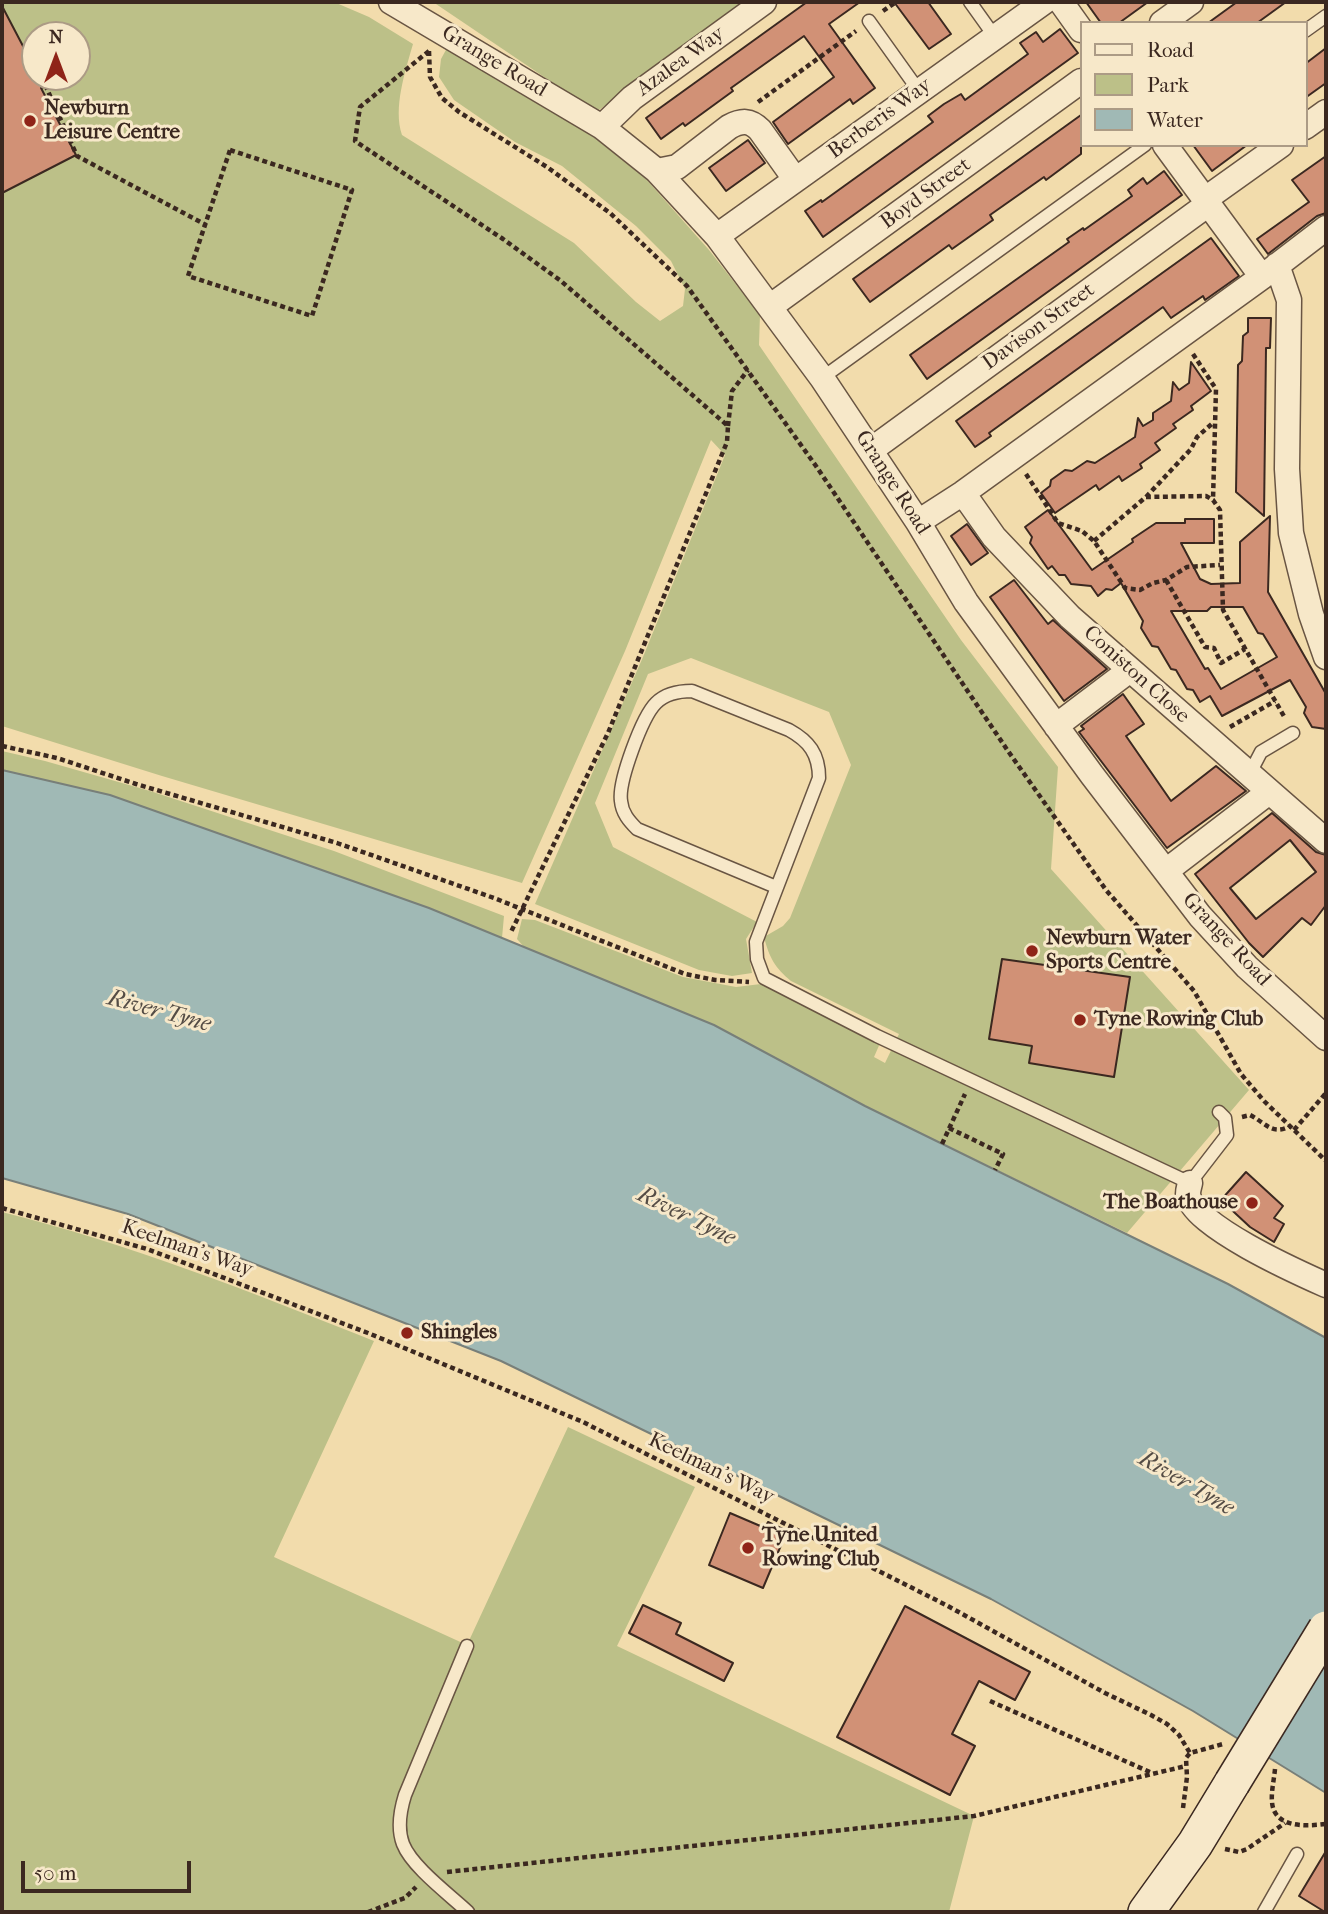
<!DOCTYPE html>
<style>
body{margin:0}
#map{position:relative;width:1328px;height:1914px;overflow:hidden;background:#f2dcac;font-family:"IM FELL French Canon",serif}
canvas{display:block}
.frame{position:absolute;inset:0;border:4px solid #3b2820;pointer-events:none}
.legend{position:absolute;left:1080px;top:21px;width:228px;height:126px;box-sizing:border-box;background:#f7e8c9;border:2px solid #ac9b85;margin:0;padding:9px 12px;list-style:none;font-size:21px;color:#3b2820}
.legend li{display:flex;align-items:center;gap:14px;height:35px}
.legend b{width:35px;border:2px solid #ac9b85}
.north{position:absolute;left:21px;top:21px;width:70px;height:70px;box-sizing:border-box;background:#f7e8c9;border:2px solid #ac9b85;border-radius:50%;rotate:0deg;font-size:19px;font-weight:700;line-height:28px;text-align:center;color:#3b2820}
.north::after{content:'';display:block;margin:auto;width:24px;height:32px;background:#8f2418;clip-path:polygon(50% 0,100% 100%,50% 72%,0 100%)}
.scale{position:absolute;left:21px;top:1861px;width:170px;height:32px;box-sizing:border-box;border:4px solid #3b2820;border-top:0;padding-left:9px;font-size:21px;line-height:24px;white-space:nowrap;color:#3b2820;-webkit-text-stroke:5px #f7e8c9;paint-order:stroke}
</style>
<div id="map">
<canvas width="1328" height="1914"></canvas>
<div class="frame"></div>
<ul class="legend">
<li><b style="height:9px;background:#f7e8c9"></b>Road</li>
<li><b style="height:19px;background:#bcc088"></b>Park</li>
<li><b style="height:19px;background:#a0b9b5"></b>Water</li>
</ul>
<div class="north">N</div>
<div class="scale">50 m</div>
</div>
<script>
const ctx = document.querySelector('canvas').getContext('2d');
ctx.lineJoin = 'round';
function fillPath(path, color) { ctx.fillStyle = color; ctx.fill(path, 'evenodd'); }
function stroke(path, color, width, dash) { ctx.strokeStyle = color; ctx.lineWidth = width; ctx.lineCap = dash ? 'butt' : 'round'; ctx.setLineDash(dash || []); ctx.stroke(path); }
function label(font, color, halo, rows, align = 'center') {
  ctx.font = font + ' "IM FELL French Canon",serif'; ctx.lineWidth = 6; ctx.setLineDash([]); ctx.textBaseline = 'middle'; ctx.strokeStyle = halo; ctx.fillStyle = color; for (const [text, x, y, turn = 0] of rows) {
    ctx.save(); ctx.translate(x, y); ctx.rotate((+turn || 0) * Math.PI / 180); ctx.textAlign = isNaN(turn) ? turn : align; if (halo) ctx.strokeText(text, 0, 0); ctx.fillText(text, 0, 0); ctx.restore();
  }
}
fillPath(new Path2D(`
 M 2,2 L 334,2 L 369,17 L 413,44 C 405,72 393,108 402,135 L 574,243 L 636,302 L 660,321 L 683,306 L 685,289 L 671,261 L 636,226 L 562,166 L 515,142 L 454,100 L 439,77 L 441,59 L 447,48 L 495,79 L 591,135 L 646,179 L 709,250 L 760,315 L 759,345 L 961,640 L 1058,767 L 1051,869 L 1249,1090 L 1127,1233 L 865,1106 L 714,1025 L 524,947 L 517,939 L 522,919 L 535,920 L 683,977 L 736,987 L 761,984 L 881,1041 L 874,1057 L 885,1063 L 899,1034 L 791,981 C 775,968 769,957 764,937 L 783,926 L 790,918 L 851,765 L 829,712 L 691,658 L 648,674 L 595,803 L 613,847 L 757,922 L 746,939 L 752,973 L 732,976 L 699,970 L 535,904 L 643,657 L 725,455 L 711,440 L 625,651 L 522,883 L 162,776 L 2,726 ZM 35,35 L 77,35 L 77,77 L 35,77 Z
 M 433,2 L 749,2 L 596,112 Z
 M 2,751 L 45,761 L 150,791 L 334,851 L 504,916 L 502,938 L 429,908 L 110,795 L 2,770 Z
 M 2,1212 C 130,1244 251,1292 374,1341 L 274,1557 L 467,1645 L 568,1427 L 695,1487 L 617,1646 L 974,1816 L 949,1912 L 2,1912 Z`), '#bcc088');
const water = new Path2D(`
 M 2,770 L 110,795 L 429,908 L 714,1025 L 865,1106 L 1228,1284 L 1326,1338 L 1326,1793 L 1193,1711 L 991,1599 L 501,1361 L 128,1214 L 2,1178 Z`);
fillPath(water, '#a0b9b5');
stroke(water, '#787f79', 2);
const building = new Path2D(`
 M 807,2 L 860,2 L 829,24 L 875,88 L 853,104 L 850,99 L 788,144 L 773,122 L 834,77 L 804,36 L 731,88 L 733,91 L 685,126 L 683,123 L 661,139 L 646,118 Z
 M 894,2 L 928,2 L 951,34 L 929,49 Z
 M 1086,2 L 1148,2 L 1119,23 L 1101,23 Z
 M 1237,2 L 1286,2 L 1257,23 L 1208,23 Z
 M 2,6 L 35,69 L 35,77 L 39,77 L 44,87 L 41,88 L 76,155 L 2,193 Z
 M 1060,29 L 1078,53 L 823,237 L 805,211 L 821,200 L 822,202 L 933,122 L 928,116 L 944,104 L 961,94 L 965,100 L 1028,54 L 1020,43 L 1036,32 L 1043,42 Z
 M 1326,48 L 1326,83 L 1305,98 L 1305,64 Z
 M 1081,115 L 1081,154 L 1046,180 L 1044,177 L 990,215 L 993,220 L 952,249 L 949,245 L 870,302 L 853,279 Z
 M 748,140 L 765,163 L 726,191 L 709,168 Z
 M 1193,145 L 1247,145 L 1212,171 Z
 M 1326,156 L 1326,213 L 1317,216 L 1268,254 L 1257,239 L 1309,202 L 1292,180 Z
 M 1164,171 L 1182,195 L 927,379 L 910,355 L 1069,242 L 1067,239 L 1083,228 L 1084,230 L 1132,196 L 1128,190 L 1143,178 L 1147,184 Z
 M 1211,238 L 1239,276 L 1205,300 L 1203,296 L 1171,318 L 1163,307 L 989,433 L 991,436 L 975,447 L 956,421 Z
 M 1248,318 L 1271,318 L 1270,348 L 1266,348 L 1264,516 L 1236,492 L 1238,365 L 1242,361 L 1243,336 L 1248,332 Z
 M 1191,362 L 1211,391 L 1191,406 L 1193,410 L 1173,424 L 1176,428 L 1155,443 L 1160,450 L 1140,464 L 1142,468 L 1122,481 L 1119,476 L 1099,490 L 1096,485 L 1055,513 L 1041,493 L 1050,486 L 1051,480 L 1065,470 L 1072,471 L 1087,461 L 1095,463 L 1135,437 L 1138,418 L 1143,426 L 1153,420 L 1153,413 L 1171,401 L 1173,382 L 1179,390 L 1189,383 Z
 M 1048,510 L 1092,570 L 1133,542 L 1132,539 L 1156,523 L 1185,523 L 1185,519 L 1214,519 L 1214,543 L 1181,543 L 1200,579 L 1211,584 L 1240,583 L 1240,542 L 1270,516 L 1268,592 L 1326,694 L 1326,729 L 1312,727 L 1304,713 L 1306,707 L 1290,680 L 1222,716 L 1210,696 L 1200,702 L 1193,690 L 1187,689 L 1176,670 L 1171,669 L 1158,647 L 1152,646 L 1141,628 L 1143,621 L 1121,583 L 1112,590 L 1106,589 L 1098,596 L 1091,586 L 1071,584 L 1065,575 L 1059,575 L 1052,566 L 1048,569 L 1030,543 L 1032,537 L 1025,527 ZM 1211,607 L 1243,607 L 1258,633 L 1263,634 L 1277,657 L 1221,689 L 1208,668 L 1205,669 L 1171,611 L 1207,611 Z
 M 967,524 L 988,553 L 971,565 L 951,536 Z
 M 1014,580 L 1048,624 L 1053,620 L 1107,669 L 1064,701 L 990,597 Z
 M 1123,694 L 1144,724 L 1126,736 L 1171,801 L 1216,766 L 1246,791 L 1167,848 L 1079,732 L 1084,729 L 1081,726 Z
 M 1272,813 L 1316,852 L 1326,855 L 1326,905 L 1311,925 L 1302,918 L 1263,957 L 1249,943 L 1195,874 ZM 1290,840 L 1316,872 L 1256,919 L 1230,888 Z
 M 1002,959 L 1130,977 L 1114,1077 L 1029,1063 L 1032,1046 L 989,1039 Z
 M 1246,1172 L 1283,1206 L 1274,1218 L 1284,1224 L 1274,1242 L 1250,1227 L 1221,1200 Z
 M 730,1513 L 765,1528 L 768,1522 L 787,1531 L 763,1588 L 709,1565 Z
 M 643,1605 L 681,1623 L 676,1634 L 733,1663 L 724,1681 L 629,1633 Z
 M 905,1606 L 1030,1672 L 1015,1700 L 979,1681 L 952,1734 L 975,1746 L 950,1795 L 837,1737 Z
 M 1326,1851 L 1326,1912 L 1325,1912 L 1299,1896 Z`);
fillPath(building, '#d19176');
stroke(building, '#3b2820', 2);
const lane = new Path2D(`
 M 970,2 L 995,37
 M 869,21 L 919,91
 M 1305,31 L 1326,16
 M 822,378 L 1145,145
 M 1249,775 L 1261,752 L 1293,733
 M 776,887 L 637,829 C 629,821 622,813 621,801 C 618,782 642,717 656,703 C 665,694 679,691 692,691 L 789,730 C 809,741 819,754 819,778 L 756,942 L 757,959 L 764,978 L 877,1036 L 1190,1183 L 1227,1135 L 1225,1118 L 1219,1112
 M 467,1646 L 405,1795 C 400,1811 397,1828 403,1844 C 412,1867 450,1895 468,1912
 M 1264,1912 L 1297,1854`);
const street = new Path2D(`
 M 391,2 L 602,127 L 657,171 L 717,236 L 822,378 L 918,522 L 966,602 L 1092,775 L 1200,916 L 1247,967 L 1326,1038
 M 1061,2 L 1081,30
 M 1162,23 L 1191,2
 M 602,127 L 632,98 L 764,2
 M 1305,127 L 1326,112
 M 1165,145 L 1262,277
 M 657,171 L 677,167 L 729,127 C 742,120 750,120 760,130 L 795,179
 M 1204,200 L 1281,145
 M 717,236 L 1044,2
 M 1277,265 L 1289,300 L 1287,469 L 1291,533 L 1311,614 L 1326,657
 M 771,306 L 1081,81
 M 871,450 L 1207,205
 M 963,493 L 994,537 L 1070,617 L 1326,841
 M 918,522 L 963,493 L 1262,277 L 1326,228
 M 1056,726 L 1130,670
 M 1166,871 L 1269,792
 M 1190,1183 C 1189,1187 1188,1190 1188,1194 C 1191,1225 1299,1273 1326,1285`);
const secondary = new Path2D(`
 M 1146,1912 L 1195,1844 L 1232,1783`);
stroke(lane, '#695543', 15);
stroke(street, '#695543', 27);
stroke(secondary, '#3b2820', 38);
stroke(new Path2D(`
 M 883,11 L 896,2
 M 429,51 L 430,77 L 442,98 L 459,112 L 547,167 L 610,213 L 687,286 L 816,466 L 1008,751 L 1106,890 L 1194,991 L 1241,1074 L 1264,1101 L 1326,1161
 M 429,51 L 360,107 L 355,141 L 503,239 L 561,281 L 728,426 L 727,442 L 608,733 L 511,932
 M 52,77 L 47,89 L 77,156 L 206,225
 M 758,102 L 856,31
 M 230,150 L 352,190 L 312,316 L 188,276 Z
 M 1193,354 L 1216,389 L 1213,500
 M 728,426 L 732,391 L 748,370
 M 1026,474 L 1058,523 L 1082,531 L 1094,541 L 1125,588 L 1140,590 L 1153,583 L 1166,580 L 1187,567 L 1220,565
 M 1146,497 L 1191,449 L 1197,437 L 1214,422
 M 1094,541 L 1146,497 L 1206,496 L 1213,500 L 1220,510 L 1223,610 L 1285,718
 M 1166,580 L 1205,647 L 1214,648 L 1221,663 L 1245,649
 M 1230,727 L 1275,701
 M 2,746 L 57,758 L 136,784 L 337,843 L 494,898 L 685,974 L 715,980 L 749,982
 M 1242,1117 L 1250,1115 C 1266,1123 1272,1136 1290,1126
 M 949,1128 L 1003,1154 L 995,1170
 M 1294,1130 L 1326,1093
 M 942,1144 L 965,1094
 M 2,1208 L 147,1249 L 206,1271 L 368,1333 L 583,1422 L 946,1605 L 1105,1693 L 1151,1715 L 1167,1724 L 1179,1735 L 1190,1753 L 1223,1744
 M 990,1701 L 1152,1773
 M 1275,1769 C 1274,1780 1271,1792 1272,1802 C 1274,1829 1307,1826 1326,1824
 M 1183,1808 L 1187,1777 L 1186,1758 L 1190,1753
 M 1225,1849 L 1239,1852 L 1247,1849 L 1285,1823
 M 447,1872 L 974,1816 L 1186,1766
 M 368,1912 L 405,1898 L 416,1887`), '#3b2820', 4.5, [5, 3.5]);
stroke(lane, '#f7e8c9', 12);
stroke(street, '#f7e8c9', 24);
stroke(secondary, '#f7e8c9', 35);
const secondaryBridge = new Path2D(`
 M 1232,1783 L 1326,1629`);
stroke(secondaryBridge, '#3b2820', 38, []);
stroke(secondaryBridge, '#f7e8c9', 35);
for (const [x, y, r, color] of [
 [30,121,7,"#8f2418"],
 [1032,951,7,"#8f2418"],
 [1080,1020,7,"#8f2418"],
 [1252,1203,7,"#8f2418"],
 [407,1333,7,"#8f2418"],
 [748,1548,7,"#8f2418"]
]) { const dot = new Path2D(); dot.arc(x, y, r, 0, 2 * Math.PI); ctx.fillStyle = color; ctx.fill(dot); stroke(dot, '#f7e8c9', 2.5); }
label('21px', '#3b2820', '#f7e8c9', [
 ["Grange Road",494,62,31],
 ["Azalea Way",681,62,-36],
 ["Berberis Way",880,119,-36],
 ["Boyd Street",926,194,-36],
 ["Davison Street",1039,327,-36],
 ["Grange Road",892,483,57],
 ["Coniston Close",1136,675,42],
 ["Grange Road",1226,940,47],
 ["Keelman's Way",187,1249,19],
 ["Keelman's Way",711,1469,26]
]);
label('bold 21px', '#3b2820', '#f7e8c9', [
 ["Newburn",44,109],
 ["Leisure Centre",44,133],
 ["Newburn Water",1046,939],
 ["Sports Centre",1046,963],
 ["Tyne Rowing Club",1094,1020],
 ["The Boathouse",1238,1203,"right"],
 ["Shingles",421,1333],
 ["Tyne United",762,1536],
 ["Rowing Club",762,1560]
], 'left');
label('italic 23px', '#544c45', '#f7e8c9', [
 ["River Tyne",159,1012,15],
 ["River Tyne",686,1217,26],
 ["River Tyne",1186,1484,30]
]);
</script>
